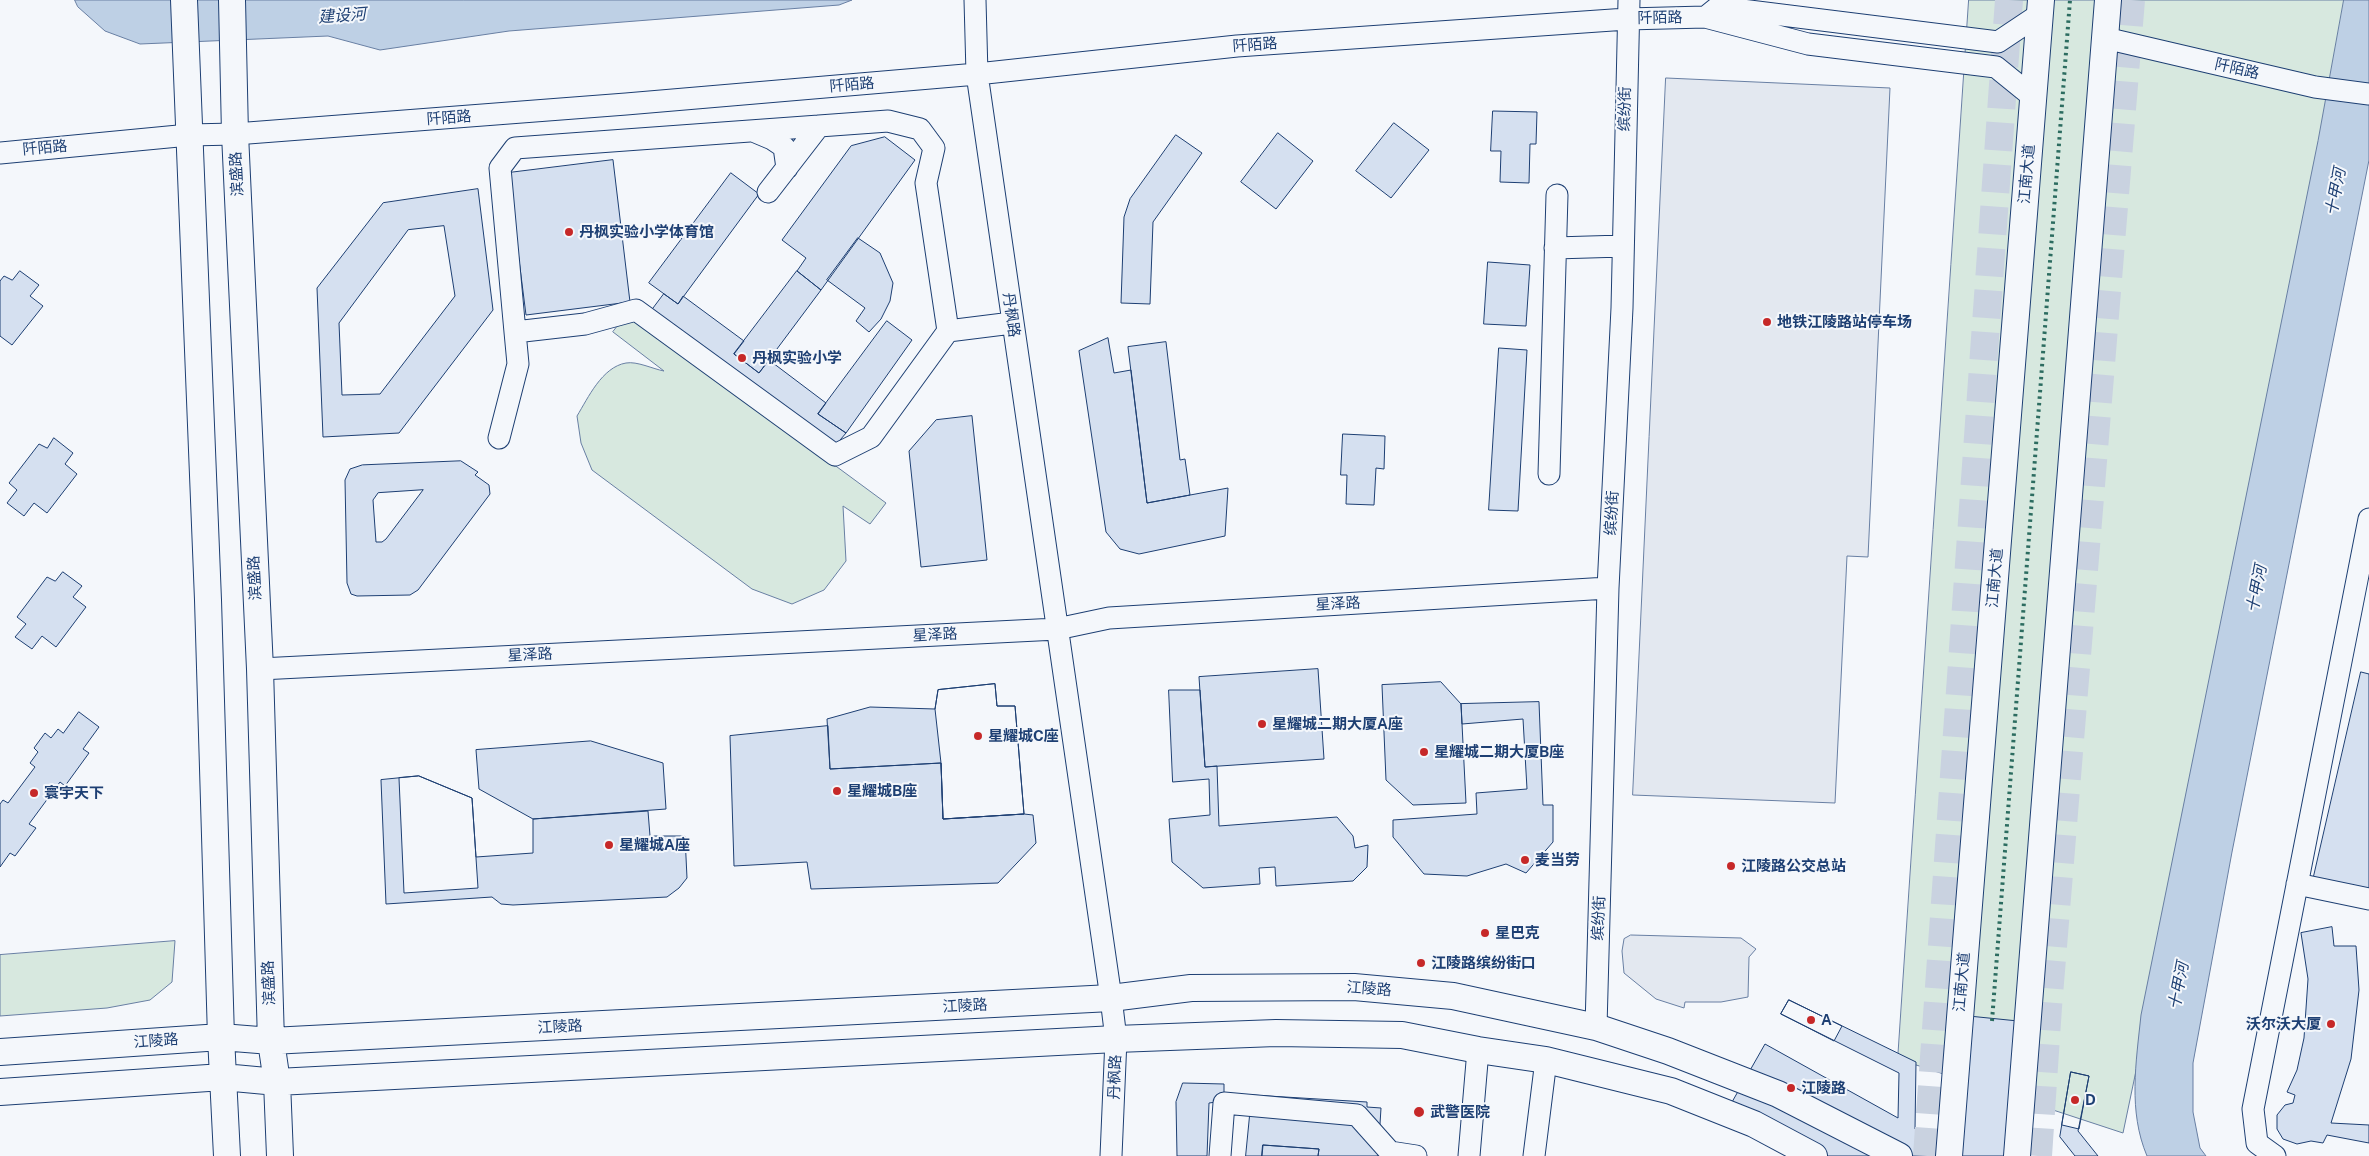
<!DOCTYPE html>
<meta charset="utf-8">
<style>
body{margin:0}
canvas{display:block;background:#f4f7fb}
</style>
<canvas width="2369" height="1156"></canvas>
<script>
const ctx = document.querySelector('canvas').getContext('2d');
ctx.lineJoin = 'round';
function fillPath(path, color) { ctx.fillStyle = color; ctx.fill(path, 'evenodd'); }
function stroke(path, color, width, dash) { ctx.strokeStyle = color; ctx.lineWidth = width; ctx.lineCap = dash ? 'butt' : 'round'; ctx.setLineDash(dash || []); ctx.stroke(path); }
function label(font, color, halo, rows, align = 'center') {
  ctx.font = font + ' "Public Sans","Noto Sans SC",sans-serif'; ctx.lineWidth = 4; ctx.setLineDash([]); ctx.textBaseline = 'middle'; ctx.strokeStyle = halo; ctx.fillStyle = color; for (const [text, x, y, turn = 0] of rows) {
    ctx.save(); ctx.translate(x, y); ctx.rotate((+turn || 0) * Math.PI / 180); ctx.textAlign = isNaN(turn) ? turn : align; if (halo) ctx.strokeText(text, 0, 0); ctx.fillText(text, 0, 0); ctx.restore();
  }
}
const green = new Path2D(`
 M 1969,0 L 2360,0 L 2123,1133 L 1898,1059 Z
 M 628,313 L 886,503 L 870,524 L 843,506 L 846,561 L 824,590 L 792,604 L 752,589 L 592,470 L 581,443 L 577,416 C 588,398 602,367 626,363 C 637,361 653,369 664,371 L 613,332 Z
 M 175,941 L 172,982 L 150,1000 L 107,1008 L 0,1016 L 0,955 Z`);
fillPath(green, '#d7e8df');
stroke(green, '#687fa3', 1);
const parking = new Path2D(`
 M 1666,78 L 1890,88 L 1868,557 L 1847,556 L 1835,803 L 1633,795 Z
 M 1631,935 L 1741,938 L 1756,949 L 1749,957 L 1748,997 L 1721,1002 L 1685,1002 L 1684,1008 L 1656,999 L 1624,973 L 1622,951 L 1624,939 Z`);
fillPath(parking, '#e3e8f0');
stroke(parking, '#687fa3', 1);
const water = new Path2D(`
 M 75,0 L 852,0 L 839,5 L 509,31 L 380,50 L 328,36 L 140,44 L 105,31 L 78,7 Z
 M 2344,0 L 2369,0 L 2369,160 L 2232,852 L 2193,1063 L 2193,1112 L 2200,1148 L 2206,1156 L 2147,1156 C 2128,1111 2136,1063 2141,1015 L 2318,141 Z`);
fillPath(water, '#bed0e5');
stroke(water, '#687fa3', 1);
const building = new Path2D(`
 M 1493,111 L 1537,112 L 1536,144 L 1530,144 L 1529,183 L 1500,182 L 1501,151 L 1491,151 Z
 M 1394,123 L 1429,150 L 1391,198 L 1356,171 Z
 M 1278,133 L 1313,161 L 1276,209 L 1241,182 Z
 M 1176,135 L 1202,153 L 1153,222 L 1150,304 L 1121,303 L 1124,217 L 1130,199 Z
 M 885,137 L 915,160 L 821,290 L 797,271 L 806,258 L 782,240 L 851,146 Z
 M 613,160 L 630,302 L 526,315 L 508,173 Z
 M 731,173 L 759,194 L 678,304 L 649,283 Z
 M 478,189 L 493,310 L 399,433 L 323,437 L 317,288 L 383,203 ZM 444,226 L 455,296 L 380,394 L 342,395 L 339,323 L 408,230 Z
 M 858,238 L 880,253 L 893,283 L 890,301 L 881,319 L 869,332 L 856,321 L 865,308 L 827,280 Z
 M 1488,262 L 1530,265 L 1526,326 L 1484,324 Z
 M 20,271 L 39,285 L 30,296 L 43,306 L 12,345 L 0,336 L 0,281 L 4,276 L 12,280 Z
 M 797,271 L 821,290 L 759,373 L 734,354 Z
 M 664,294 L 678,304 L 683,296 L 744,341 L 734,354 L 759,373 L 769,360 L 826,403 L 818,414 L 846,433 L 830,452 L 649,314 Z
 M 887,321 L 912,340 L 846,433 L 818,414 Z
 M 1108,338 L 1114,373 L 1131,370 L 1147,503 L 1228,488 L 1225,536 L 1139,554 L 1120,549 L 1106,532 L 1079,351 Z
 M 1166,342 L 1180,460 L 1185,459 L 1190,495 L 1147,503 L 1128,347 Z
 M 1499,348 L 1527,350 L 1518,511 L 1489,510 Z
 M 972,416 L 987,560 L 921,567 L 909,451 L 936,420 Z
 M 1343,434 L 1385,436 L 1384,469 L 1376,468 L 1374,505 L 1346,504 L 1347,475 L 1341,475 Z
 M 54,438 L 73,453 L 65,464 L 77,474 L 47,513 L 34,503 L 24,516 L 7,503 L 17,490 L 9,483 L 39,444 L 47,448 Z
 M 461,461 L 478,472 L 475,475 L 489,485 L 490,494 L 418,590 L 410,595 L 357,596 L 351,594 L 347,583 L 345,480 L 350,469 L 362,465 ZM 423,490 L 386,539 L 382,542 L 376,542 L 373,500 L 378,493 Z
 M 63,572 L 82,586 L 73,597 L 86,607 L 56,647 L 42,636 L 32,649 L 15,637 L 26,624 L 17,617 L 47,577 L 55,581 Z
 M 1318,669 L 1324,759 L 1205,767 L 1199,677 Z
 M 2361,672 L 2369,674 L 2369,902 L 2311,889 Z
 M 1441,682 L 1461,704 L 1466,803 L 1413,805 L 1386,780 L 1382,685 Z
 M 995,684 L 997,706 L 1015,706 L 1024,814 L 943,819 L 941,763 L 830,769 L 827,719 L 870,707 L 935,709 L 938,690 Z
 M 995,684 L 997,706 L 1015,706 L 1024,814 L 943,819 L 941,763 L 935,709 L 938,690 Z
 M 1169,690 L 1200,690 L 1205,767 L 1217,766 L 1219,826 L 1337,817 L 1353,836 L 1355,848 L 1368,845 L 1367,867 L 1353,881 L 1276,886 L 1275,867 L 1259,868 L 1260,884 L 1203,888 L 1172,862 L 1169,819 L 1210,815 L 1209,779 L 1173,782 Z
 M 1539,702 L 1543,805 L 1553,805 L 1553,842 L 1526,873 L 1506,864 L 1467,876 L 1424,874 L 1393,837 L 1393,820 L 1477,814 L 1476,793 L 1527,789 L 1523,719 L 1462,724 L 1461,704 Z
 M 79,712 L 99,727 L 83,749 L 89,753 L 65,786 L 60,782 L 29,824 L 36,828 L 15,856 L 10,853 L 0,867 L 0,804 L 3,800 L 8,803 L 35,767 L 30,763 L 38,752 L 34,748 L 45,733 L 51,738 L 58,729 L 63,733 Z
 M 828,726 L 830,769 L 941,763 L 943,819 L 1024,814 L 1033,815 L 1036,843 L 998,883 L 811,889 L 807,862 L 734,866 L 730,736 Z
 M 591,741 L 663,763 L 666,809 L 533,819 L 479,789 L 476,750 Z
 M 419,776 L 472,798 L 478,888 L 404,893 L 399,778 Z
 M 419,776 L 472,798 L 476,857 L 533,853 L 533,819 L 648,811 L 650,836 L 685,836 L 687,878 L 679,888 L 667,897 L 513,905 L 501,904 L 492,897 L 386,904 L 381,780 Z
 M 2332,927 L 2334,946 L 2356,946 L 2359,990 L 2351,1059 L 2331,1123 L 2369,1125 L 2369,1143 L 2327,1135 L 2323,1143 L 2311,1141 L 2297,1144 L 2283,1139 L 2277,1129 L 2277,1115 L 2285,1105 L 2293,1103 L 2295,1095 L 2287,1092 L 2297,1070 L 2304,1038 L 2308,979 L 2301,933 Z
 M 1789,1000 L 1916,1062 L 1915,1129 L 1942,1144 L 1949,1014 L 2018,1021 L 2009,1156 L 1825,1156 L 1732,1102 L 1765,1044 L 1898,1118 L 1899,1073 L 1781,1014 Z
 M 1789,1000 L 1842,1026 L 1834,1041 L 1781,1014 Z
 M 2071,1072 L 2089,1076 L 2078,1131 L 2098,1156 L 2075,1156 L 2060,1137 Z
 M 2071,1072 L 2089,1076 L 2079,1129 L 2062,1125 Z
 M 1183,1083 L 1224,1084 L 1224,1101 L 1209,1103 L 1207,1156 L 1177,1156 L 1176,1102 Z
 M 1252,1095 L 1367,1102 L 1367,1107 L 1381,1108 L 1378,1156 L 1318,1156 L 1319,1149 L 1263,1145 L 1262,1156 L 1246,1156 Z
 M 1263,1145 L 1319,1149 L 1318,1156 L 1262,1156 Z`);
fillPath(building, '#d5e0f0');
stroke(building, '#1d3f73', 1);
stroke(new Path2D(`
 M 1927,1156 L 2009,0
 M 2038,1156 L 2048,1007 L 2131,0`), '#c9d2e0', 28, [28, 14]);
const minor = new Path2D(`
 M 975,0 L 977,74 L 1111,998 L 1116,1039 L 1111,1156
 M 1707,16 L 1718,7 L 1998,42 L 2040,14
 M 2105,38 L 2315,87 L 2369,94
 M 753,131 L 772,139 L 784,147 L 787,168
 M 0,153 L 189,135 L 235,134 L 626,104 L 977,74 L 1237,46 L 1627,19 L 1705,17 L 1808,44 L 1996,67 L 2033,97
 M 768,192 L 819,126
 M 1555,248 L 1623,246
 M 948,331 L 871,437 L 835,455 L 636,310 L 585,324 L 515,332 L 500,168 L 515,148 L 888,121 L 920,129 L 934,148 L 926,183 L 948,331 L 1012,323
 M 499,438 L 518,364 L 515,332
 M 1549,474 L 1557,195
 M 260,669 L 1057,629 L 1109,618 L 1608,588
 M 2297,884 L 2369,899
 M 1596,1027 L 1608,588 L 1622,308 L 1629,0
 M 1220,1156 L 1224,1103 L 1357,1115 L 1390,1152 L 1416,1156
 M 1469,1156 L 1478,1050
 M 1534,1156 L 1546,1060
 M 2275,1156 L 2257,1143 L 2253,1109 L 2369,519`);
const major = new Path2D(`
 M 184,0 L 208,600 L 221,1037 L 227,1156
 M 232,0 L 235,134 L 260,669 L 271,1041 L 277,1082 L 280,1156
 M 0,1052 L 221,1037 L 271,1041 L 1111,998 L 1191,988 L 1354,987 L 1453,996 L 1596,1027 L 1668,1051 L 1778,1094 L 1899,1156
 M 0,1092 L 223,1077 L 277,1082 L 1116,1039 L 1276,1033 L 1402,1035 L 1478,1050 L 1546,1060 L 1671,1091 L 1754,1124 L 1814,1156
 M 1949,1156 L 2041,0
 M 2017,1156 L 2108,0`);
stroke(minor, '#1d3f73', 23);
stroke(major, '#1d3f73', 28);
stroke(minor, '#f4f7fb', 21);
stroke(major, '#f4f7fb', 26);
stroke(new Path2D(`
 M 1992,1021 L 2070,0`), '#2c6c60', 4, [2.5, 4]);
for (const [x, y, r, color] of [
 [569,232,5,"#c62828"],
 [1767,322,5,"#c62828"],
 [742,358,5,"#c62828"],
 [1262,724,5,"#c62828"],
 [978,736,5,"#c62828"],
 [1424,752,5,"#c62828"],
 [837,791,5,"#c62828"],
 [34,793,5,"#c62828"],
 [609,845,5,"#c62828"],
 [1525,860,5,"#c62828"],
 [1731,866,5,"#c62828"],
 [1485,933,5,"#c62828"],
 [1421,963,5,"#c62828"],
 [1811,1020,5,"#c62828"],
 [2331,1024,5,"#c62828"],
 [1791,1088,5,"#c62828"],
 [2075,1100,5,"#c62828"],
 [1419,1112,6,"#c62828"]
]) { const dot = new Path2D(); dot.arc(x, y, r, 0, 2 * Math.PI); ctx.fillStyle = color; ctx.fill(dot); stroke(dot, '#f4f7fb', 2); }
label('15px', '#1d3f73', '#f4f7fb', [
 ["阡陌路",1660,18,-1],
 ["阡陌路",1255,45,-4],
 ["阡陌路",2237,69,13],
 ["阡陌路",852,85,-5],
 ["缤纷街",1625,109,-89],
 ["阡陌路",449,118,-4],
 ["阡陌路",45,148,-5],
 ["滨盛路",237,174,-93],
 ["江南大道",2027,174,-85],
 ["丹枫路",1011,315,82],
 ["缤纷街",1612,513,-87],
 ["滨盛路",255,578,-93],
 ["江南大道",1995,578,-85],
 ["星泽路",1338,604,-3],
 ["星泽路",935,635,-3],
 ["星泽路",530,655,-3],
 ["缤纷街",1599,918,-88],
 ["江南大道",1962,982,-85],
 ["滨盛路",269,983,-92],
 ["江陵路",1369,989,4],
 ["江陵路",965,1006,-3],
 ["江陵路",560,1027,-3],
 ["江陵路",156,1041,-4],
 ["丹枫路",1115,1077,-88]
]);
label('bold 15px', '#1d3f73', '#f4f7fb', [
 ["丹枫实验小学体育馆",579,232],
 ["地铁江陵路站停车场",1777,322],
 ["丹枫实验小学",752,358],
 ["星耀城二期大厦A座",1272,724],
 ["星耀城C座",988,736],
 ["星耀城二期大厦B座",1434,752],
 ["星耀城B座",847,791],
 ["寰宇天下",44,793],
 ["星耀城A座",619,845],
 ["麦当劳",1535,860],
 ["江陵路公交总站",1741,866],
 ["星巴克",1495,933],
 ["江陵路缤纷街口",1431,963],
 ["A",1821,1020],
 ["沃尔沃大厦",2321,1024,"right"],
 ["江陵路",1801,1088],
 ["D",2085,1100],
 ["武警医院",1430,1112]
], 'left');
label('italic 16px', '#1d3f73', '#f4f7fb', [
 ["建设河",342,16,-4],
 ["十甲河",2336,192,-79],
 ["十甲河",2257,589,-79],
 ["十甲河",2179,986,-79]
]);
</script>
